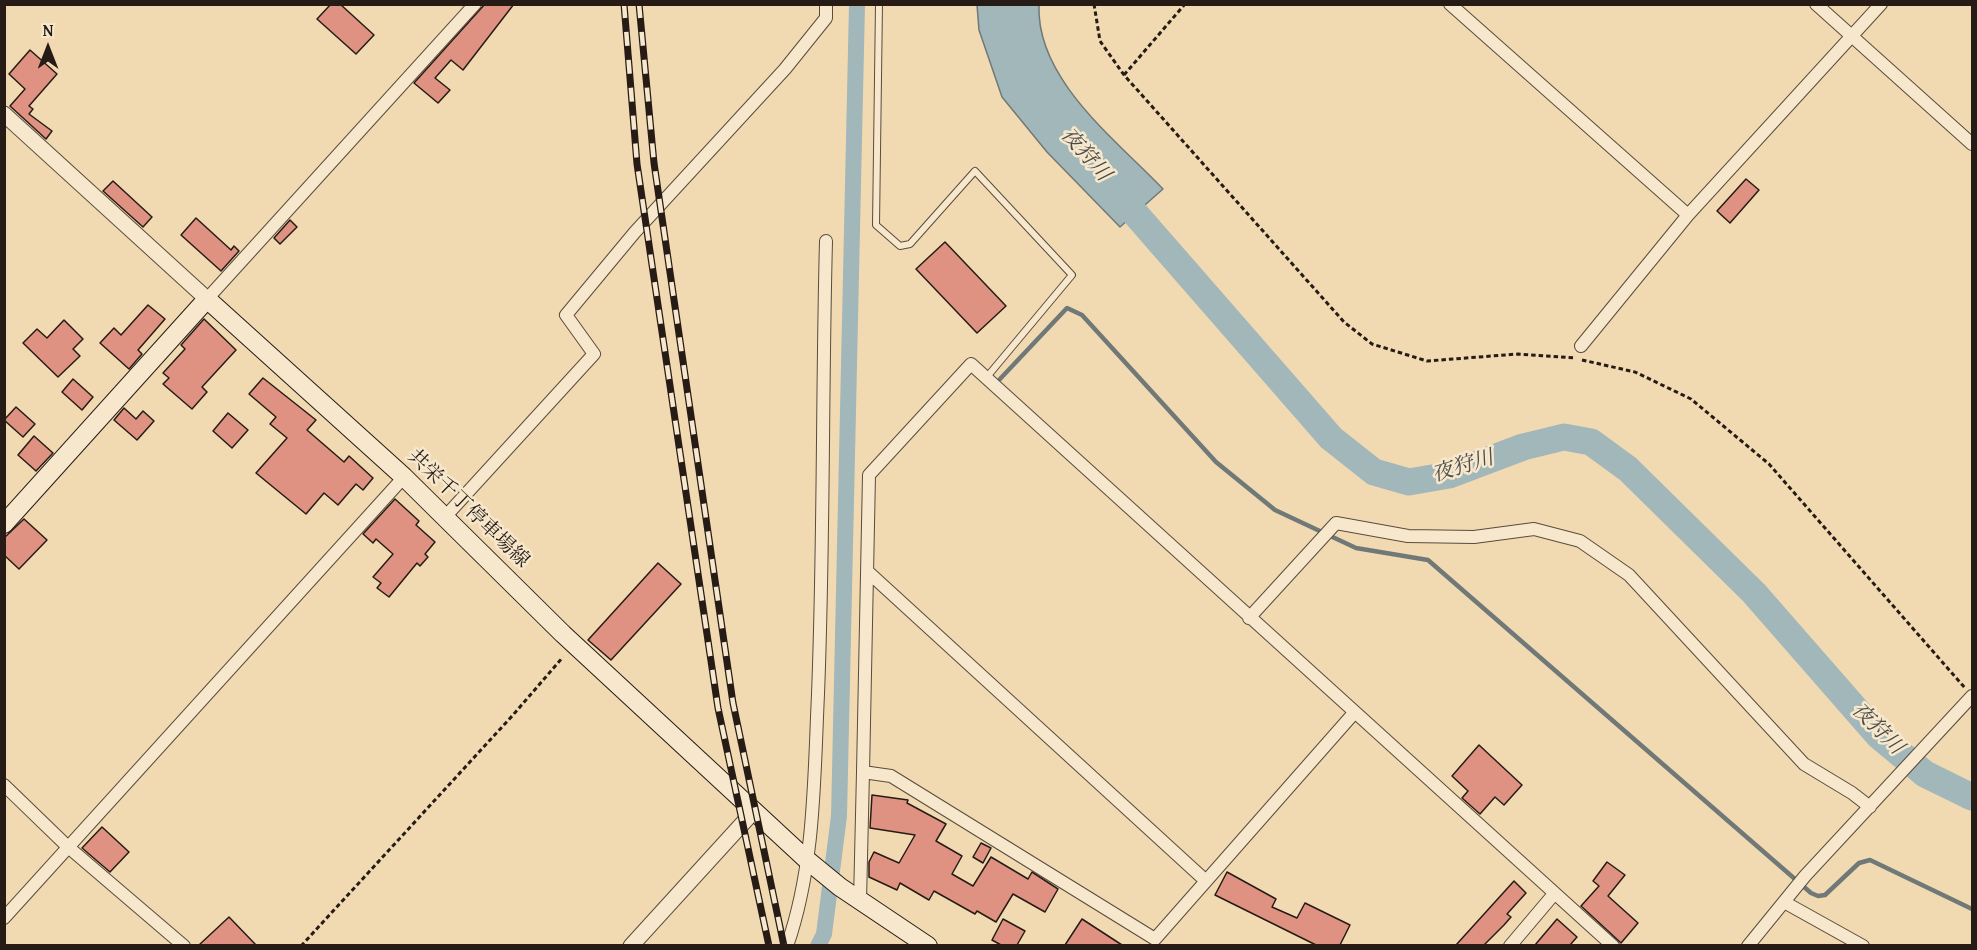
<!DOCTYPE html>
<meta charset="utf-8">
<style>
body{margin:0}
#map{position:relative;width:1977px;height:950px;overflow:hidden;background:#f1dab2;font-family:"Gentium Book Plus",serif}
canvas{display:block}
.frame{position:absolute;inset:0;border:6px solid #261c15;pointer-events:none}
.north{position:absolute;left:18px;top:18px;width:60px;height:60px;-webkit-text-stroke:4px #f6e7cd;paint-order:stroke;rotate:0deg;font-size:16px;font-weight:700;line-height:24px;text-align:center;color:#261c15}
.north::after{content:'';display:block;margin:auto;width:21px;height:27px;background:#261c15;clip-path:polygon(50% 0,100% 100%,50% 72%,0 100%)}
</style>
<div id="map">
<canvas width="1977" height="950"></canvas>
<div class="frame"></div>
<div class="north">N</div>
</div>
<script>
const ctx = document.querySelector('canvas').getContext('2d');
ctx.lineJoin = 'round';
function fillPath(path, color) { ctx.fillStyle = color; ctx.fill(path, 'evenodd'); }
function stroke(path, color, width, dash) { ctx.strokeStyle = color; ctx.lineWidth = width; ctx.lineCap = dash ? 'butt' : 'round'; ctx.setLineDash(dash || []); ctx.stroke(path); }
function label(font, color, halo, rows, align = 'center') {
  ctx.font = font + ' "Gentium Book Plus","Noto Serif JP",serif'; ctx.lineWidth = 5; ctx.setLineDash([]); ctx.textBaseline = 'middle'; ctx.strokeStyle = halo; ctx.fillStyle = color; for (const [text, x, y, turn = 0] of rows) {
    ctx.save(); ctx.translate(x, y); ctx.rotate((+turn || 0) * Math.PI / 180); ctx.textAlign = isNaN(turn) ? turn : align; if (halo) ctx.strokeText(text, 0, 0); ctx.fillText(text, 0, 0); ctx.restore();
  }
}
const water = new Path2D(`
 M 977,5 L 1039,5 C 1036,79 1115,139 1163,189 L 1120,227 L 1047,152 L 1002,97 L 979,30 Z`);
fillPath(water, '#a1b7b9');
stroke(water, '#707977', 1.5);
stroke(new Path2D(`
 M 1000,379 L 1067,308 L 1082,315 L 1216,462 L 1275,510 L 1356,548 L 1428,560 L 1811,893 L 1818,896 L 1825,895 L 1859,863 L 1870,860 L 1972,909`), '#707977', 4.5);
stroke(new Path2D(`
 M 818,946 L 824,934 L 839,816 L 857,4`), '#a1b7b9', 16);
stroke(new Path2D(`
 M 1112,187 L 1331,438 L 1374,472 L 1409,482 L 1449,475 L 1523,447 L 1564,437 L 1591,442 L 1628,469 L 1754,593 L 1879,736 L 1925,774 L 1972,797`), '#a1b7b9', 27);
const building = new Path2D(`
 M 331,4 L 340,4 L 374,35 L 356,54 L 317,19 Z
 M 485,4 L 514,4 L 463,70 L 451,60 L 435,78 L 450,90 L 438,103 L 414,83 Z
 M 30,50 L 57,74 L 29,106 L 33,109 L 29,114 L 52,131 L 46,139 L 10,106 L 25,89 L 9,74 Z
 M 1746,179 L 1759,190 L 1730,223 L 1717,211 Z
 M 113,181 L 152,217 L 143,227 L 103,191 Z
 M 196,218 L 231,250 L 234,246 L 239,251 L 221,271 L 181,235 Z
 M 290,220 L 297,227 L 280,244 L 274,238 Z
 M 945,242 L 1006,306 L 977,333 L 916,269 Z
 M 148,305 L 165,319 L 138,350 L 142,354 L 129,369 L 100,343 L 114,328 L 121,335 Z
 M 204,319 L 236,350 L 202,387 L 207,392 L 192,409 L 163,384 L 169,378 L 163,373 L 185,349 L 181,345 Z
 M 64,320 L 83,339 L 73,349 L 80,356 L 58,377 L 23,343 L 37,329 L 47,338 Z
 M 263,378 L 316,420 L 307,430 L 344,462 L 349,456 L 373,478 L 363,490 L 356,484 L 338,505 L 324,493 L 306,514 L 256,473 L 287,438 L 270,424 L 276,417 L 249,394 Z
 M 73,379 L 93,397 L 82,410 L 62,392 Z
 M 16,407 L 35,424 L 23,437 L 4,420 Z
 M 124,408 L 136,419 L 143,411 L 154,421 L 137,440 L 114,420 Z
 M 228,413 L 248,430 L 232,448 L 213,431 Z
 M 34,436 L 53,453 L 36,471 L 18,455 Z
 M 395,499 L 419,521 L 416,525 L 435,542 L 425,554 L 428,557 L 420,566 L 417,563 L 389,597 L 377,588 L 381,583 L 373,577 L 393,554 L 376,539 L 373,543 L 363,534 Z
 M 24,519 L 47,540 L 19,569 L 4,555 L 4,538 Z
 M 658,563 L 681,584 L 611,660 L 588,640 Z
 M 1479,745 L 1522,785 L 1504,805 L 1495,797 L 1480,814 L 1462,798 L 1468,791 L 1452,776 Z
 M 872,795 L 908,800 L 907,803 L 946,824 L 936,841 L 962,856 L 952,874 L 973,886 L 991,857 L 1028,879 L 1032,872 L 1058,889 L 1045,912 L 1013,894 L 996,922 L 977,911 L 975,914 L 934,891 L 929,900 L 900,883 L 897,890 L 869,877 L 869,862 L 874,852 L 899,863 L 915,835 L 870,828 Z
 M 102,827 L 129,852 L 110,872 L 82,848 Z
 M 981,843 L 991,848 L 983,863 L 973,857 Z
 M 1607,862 L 1625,875 L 1608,896 L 1638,923 L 1621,943 L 1581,906 L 1599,886 L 1593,881 Z
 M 1227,872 L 1276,899 L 1272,907 L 1297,918 L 1305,903 L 1350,925 L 1340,945 L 1316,945 L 1215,895 Z
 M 1514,881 L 1526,893 L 1507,914 L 1511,917 L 1504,925 L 1484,945 L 1456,945 Z
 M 229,917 L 256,945 L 199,945 Z
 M 1003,919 L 1025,931 L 1017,945 L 1001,945 L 992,940 Z
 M 1082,919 L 1122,945 L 1065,945 Z
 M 1557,919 L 1577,937 L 1570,945 L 1535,945 Z`);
fillPath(building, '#df9282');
stroke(building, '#261c15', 1.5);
const service = new Path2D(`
 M 879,4 L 876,225 L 900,246 L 910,244 L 975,171 L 1072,275 L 986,378`);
const minor = new Path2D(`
 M 1450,4 L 1688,215
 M 1816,4 L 1972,144
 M 207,299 L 475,4
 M 1581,346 L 1688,215 L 1881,4
 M 445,517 L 594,354 L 566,315 L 635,232 L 785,69 L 826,18 L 826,4
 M 867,571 L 1206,881
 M 1249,618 L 1336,523 L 1408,536 L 1474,537 L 1534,529 L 1580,541 L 1629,575 L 1804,764 L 1852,793 L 1870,807
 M 863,772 L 869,475 L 971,364 L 1613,946
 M 4,785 L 67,846 L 184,946
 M 860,901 L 863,772 L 891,776 L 1155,939 L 1354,713
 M 1784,902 L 1863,946
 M 4,918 L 404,477
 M 787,946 C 815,866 814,778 818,694 C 824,543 822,392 826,241
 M 1510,946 L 1554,894
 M 1748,946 L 1805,876 L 1972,696`);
const tertiary = new Path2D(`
 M 4,114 L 207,299
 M 631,946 L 754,811`);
const secondary = new Path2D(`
 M 4,524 L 207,299 L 404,477 L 563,634 L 807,860 L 840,887 L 928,946`);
stroke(service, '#594c3c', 8);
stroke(minor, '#594c3c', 14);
stroke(tertiary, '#594c3c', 17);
stroke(secondary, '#261c15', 20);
stroke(new Path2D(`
 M 1094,4 L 1100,41 L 1124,75 L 1344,322 L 1372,344 L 1427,361 L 1518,354 L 1576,358
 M 1124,75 L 1185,4
 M 1582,360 L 1635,372 L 1691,399 L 1769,464 L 1965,688
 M 301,946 L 513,715 L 563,657`), '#261c15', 3, [4.5, 3]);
stroke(service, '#f6e7cd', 6);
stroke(minor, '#f6e7cd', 12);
stroke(tertiary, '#f6e7cd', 15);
stroke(secondary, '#f6e7cd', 18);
const rail = new Path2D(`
 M 624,4 L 637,164 L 718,708 L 769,946
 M 639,4 L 654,163 L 733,703 L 784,946`);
stroke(rail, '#261c15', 7);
stroke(rail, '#f6e7cd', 4.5, [14]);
label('20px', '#261c15', '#f6e7cd', [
 ["共栄千丁停車場線",468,509,44]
]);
label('italic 21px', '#4b4a46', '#f6e7cd', [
 ["夜狩川",1085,155,49],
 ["夜狩川",1463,467,-17],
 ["夜狩川",1877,729,45]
]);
</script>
